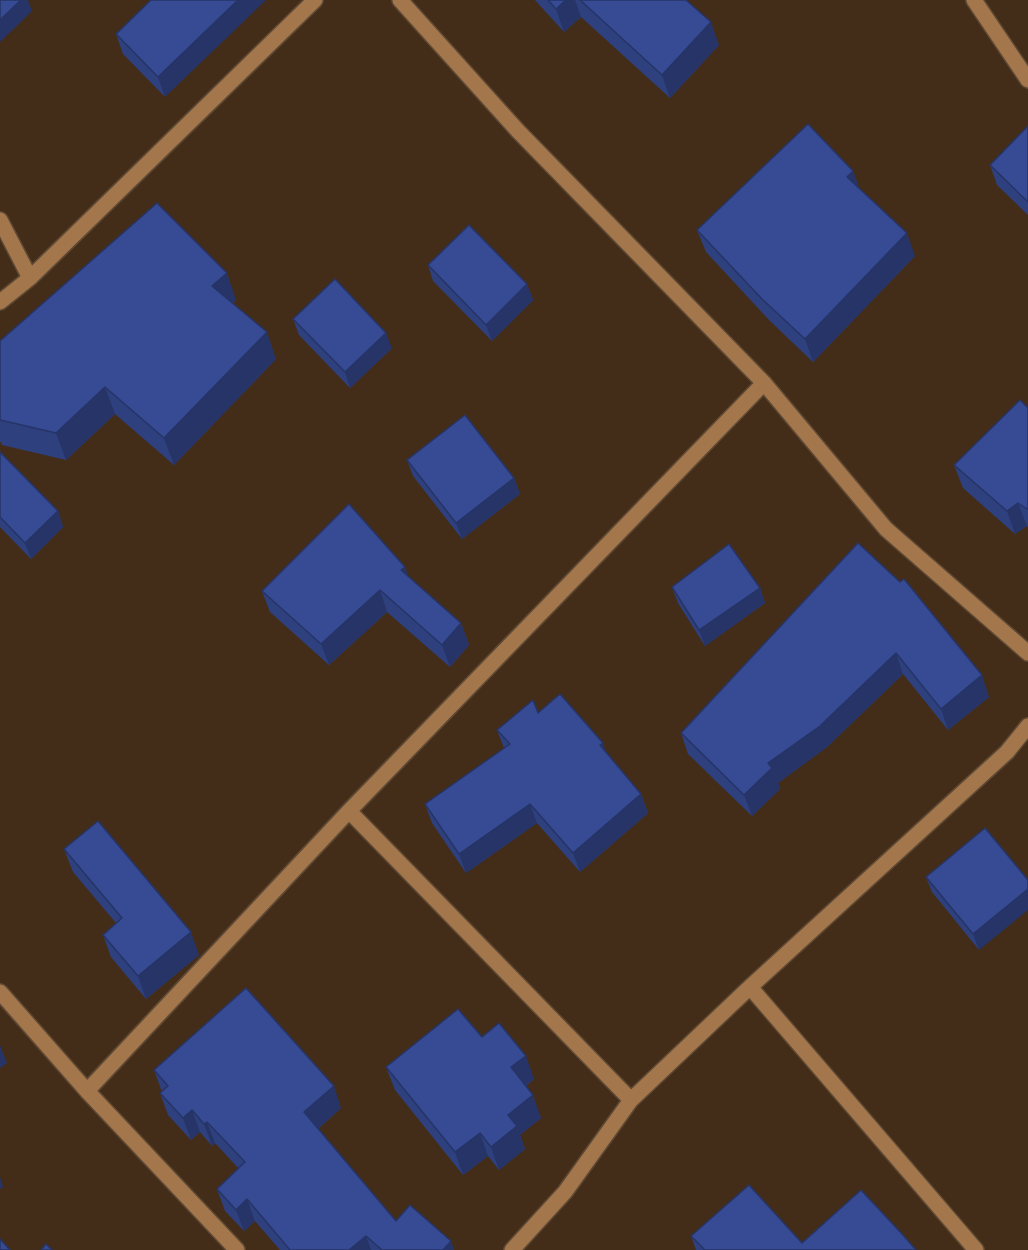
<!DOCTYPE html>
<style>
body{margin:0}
canvas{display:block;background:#432d18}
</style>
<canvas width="1028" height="1250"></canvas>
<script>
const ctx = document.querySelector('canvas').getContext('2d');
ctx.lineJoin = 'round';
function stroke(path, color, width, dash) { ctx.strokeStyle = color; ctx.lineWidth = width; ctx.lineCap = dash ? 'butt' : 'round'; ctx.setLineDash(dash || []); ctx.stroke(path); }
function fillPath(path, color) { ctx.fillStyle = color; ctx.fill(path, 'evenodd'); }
const minor = new Path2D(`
 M 400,0 L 518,131 L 764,383
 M 974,0 L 1028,80
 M 0,220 L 30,278 L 0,302
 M 30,278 L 315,0
 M 349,811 L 631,1100
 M 750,987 L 976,1250
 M 0,992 L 87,1091 L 237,1250
 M 87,1091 L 349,811 L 764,383 L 886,529 L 1028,653
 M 512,1250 L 565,1192 L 631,1100 L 750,987 L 1007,752 L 1028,726`);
stroke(minor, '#5e4935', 18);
stroke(minor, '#a3764b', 15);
fillPath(new Path2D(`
 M 151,0 L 165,97 L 123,54 L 116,34 Z
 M 535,0 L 686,0 L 719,45 L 670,98 L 581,17 L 564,32 Z
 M 1028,126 L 1028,215 L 997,185 L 990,165 Z
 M 853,171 L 859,188 L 915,256 L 813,362 L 770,321 L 706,252 L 697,230 Z
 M 428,265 L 527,284 L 533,300 L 492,341 L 433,281 Z
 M 236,300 L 233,303 L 276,359 L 174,465 L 115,414 L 66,460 L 2,445 L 0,441 L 0,341 Z
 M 293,319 L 392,348 L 350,388 L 299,335 Z
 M 1028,408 L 1028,527 L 1027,526 L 1015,534 L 963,488 L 954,465 Z
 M 0,452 L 58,511 L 63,527 L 31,559 L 0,527 Z
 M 407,460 L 514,478 L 520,494 L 462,539 L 413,476 Z
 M 858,543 L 989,697 L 948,730 L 903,674 L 827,747 L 778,783 L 780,789 L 752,816 L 688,754 L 681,733 Z
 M 408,576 L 461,623 L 469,645 L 450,667 L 387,612 L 329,665 L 270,612 L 262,591 Z
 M 672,587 L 760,588 L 765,603 L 705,646 L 678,603 Z
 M 538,713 L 606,753 L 641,794 L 648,813 L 580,872 L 537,823 L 466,873 L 432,823 L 425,804 L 504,748 L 497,730 Z
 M 985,828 L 979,950 L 932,892 L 926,877 Z
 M 64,849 L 199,955 L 146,999 L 111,957 L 103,935 L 116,923 L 73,872 Z
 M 482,1037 L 534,1079 L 526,1086 L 541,1118 L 520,1135 L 525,1149 L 499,1170 L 488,1156 L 463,1175 L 395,1090 L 386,1067 Z
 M 154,1070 L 341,1108 L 318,1129 L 396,1221 L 454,1250 L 280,1250 L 255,1221 L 244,1231 L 225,1211 L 217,1189 L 239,1169 L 215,1143 L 212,1146 L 200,1132 L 191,1140 L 168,1115 L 160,1093 L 162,1092 Z
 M 691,1236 L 802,1243 L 916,1250 L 696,1250 Z`), '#2e407e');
fillPath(new Path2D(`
 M 21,0 L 28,0 L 32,11 L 0,42 L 0,20 Z
 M 238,0 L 266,0 L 165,97 L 158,77 Z
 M 566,0 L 575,0 L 581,17 L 564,32 L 556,9 Z
 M 711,22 L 719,45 L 670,98 L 662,75 Z
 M 853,171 L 861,194 L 847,177 Z
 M 907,233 L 915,256 L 813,362 L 805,339 Z
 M 227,273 L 236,300 L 222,313 L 212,286 Z
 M 527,284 L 533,300 L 492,341 L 486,325 Z
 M 267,332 L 276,359 L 174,465 L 164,438 Z
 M 386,333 L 392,348 L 350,388 L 345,372 Z
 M 105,387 L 115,414 L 66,460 L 56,433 Z
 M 514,478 L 520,494 L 462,539 L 456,523 Z
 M 1018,503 L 1027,526 L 1015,534 L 1007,511 Z
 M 58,511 L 63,527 L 31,559 L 25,543 Z
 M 405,567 L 413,589 L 401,570 Z
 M 760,588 L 765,603 L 705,646 L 699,630 Z
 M 380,590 L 387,612 L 329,665 L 321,644 Z
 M 461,623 L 469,645 L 450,667 L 442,645 Z
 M 896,653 L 903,674 L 827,747 L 778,783 L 780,789 L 752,816 L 744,795 L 768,763 Z
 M 982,675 L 989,697 L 948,730 L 941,709 Z
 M 603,743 L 609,762 L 600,745 Z
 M 641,794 L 648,813 L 580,872 L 573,853 Z
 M 530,804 L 537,823 L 466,873 L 459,854 Z
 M 1028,889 L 1028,910 L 979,950 L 973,934 Z
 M 191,932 L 199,955 L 146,999 L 138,976 Z
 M 0,1045 L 7,1063 L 0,1068 Z
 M 526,1056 L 534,1079 L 519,1090 L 511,1067 Z
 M 334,1086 L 341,1108 L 312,1134 L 304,1112 Z
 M 533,1095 L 541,1118 L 520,1135 L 525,1149 L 499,1170 L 491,1147 L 508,1115 Z
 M 192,1110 L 200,1132 L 191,1140 L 183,1118 Z
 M 207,1122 L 215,1143 L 212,1146 L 204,1124 Z
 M 480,1133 L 488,1156 L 463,1175 L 455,1152 Z
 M 0,1177 L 3,1187 L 0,1189 Z
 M 247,1199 L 255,1221 L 244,1231 L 236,1210 Z
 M 366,1236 L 371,1250 L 349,1250 Z
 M 451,1241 L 454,1250 L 443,1250 Z`), '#263467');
const building = new Path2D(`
 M 0,0 L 21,0 L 0,20 Z
 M 151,0 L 238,0 L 158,77 L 116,34 Z
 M 548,0 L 566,0 L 556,9 Z
 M 580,0 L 686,0 L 711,22 L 662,75 Z
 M 808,124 L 853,171 L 847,177 L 907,233 L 805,339 L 762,299 L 697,230 Z
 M 1028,126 L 1028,202 L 990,165 Z
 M 157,203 L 227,273 L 212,286 L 267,332 L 164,438 L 105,387 L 56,433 L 0,420 L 0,341 Z
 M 469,225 L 527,284 L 486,325 L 428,265 Z
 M 335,279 L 386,333 L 345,372 L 293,319 Z
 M 1020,400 L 1028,408 L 1028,508 L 1027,509 L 1018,503 L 1007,511 L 954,465 Z
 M 465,415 L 514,478 L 456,523 L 407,460 Z
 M 0,452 L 58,511 L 25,543 L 0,517 Z
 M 349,504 L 405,567 L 401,570 L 461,623 L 442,645 L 380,590 L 321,644 L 262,591 Z
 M 858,543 L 900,582 L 904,579 L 982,675 L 941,709 L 896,653 L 820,726 L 768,763 L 772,768 L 744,795 L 681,733 Z
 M 729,544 L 760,588 L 699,630 L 672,587 Z
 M 560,694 L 603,743 L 600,745 L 641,794 L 573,853 L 530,804 L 459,854 L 425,804 L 510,744 L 497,730 L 533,700 L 538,713 Z
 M 98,821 L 191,932 L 138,976 L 103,935 L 122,918 L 64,849 Z
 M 985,828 L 1028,880 L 1028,889 L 973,934 L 926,877 Z
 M 246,988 L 334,1086 L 304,1112 L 396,1221 L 410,1205 L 451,1241 L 443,1250 L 382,1250 L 366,1236 L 349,1250 L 290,1250 L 247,1199 L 236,1210 L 217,1189 L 245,1162 L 207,1122 L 204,1124 L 192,1110 L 183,1118 L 160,1093 L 168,1086 L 154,1070 Z
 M 458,1009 L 482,1037 L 499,1023 L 526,1056 L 511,1067 L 533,1095 L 508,1115 L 517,1126 L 491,1147 L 480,1133 L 455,1152 L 386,1067 Z
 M 749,1185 L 802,1243 L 861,1190 L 903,1235 L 916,1250 L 705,1250 L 691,1236 Z
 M 0,1239 L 10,1250 L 0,1250 Z
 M 46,1244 L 52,1250 L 41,1250 Z`);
fillPath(building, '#364b93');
stroke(building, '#263467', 1.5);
</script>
